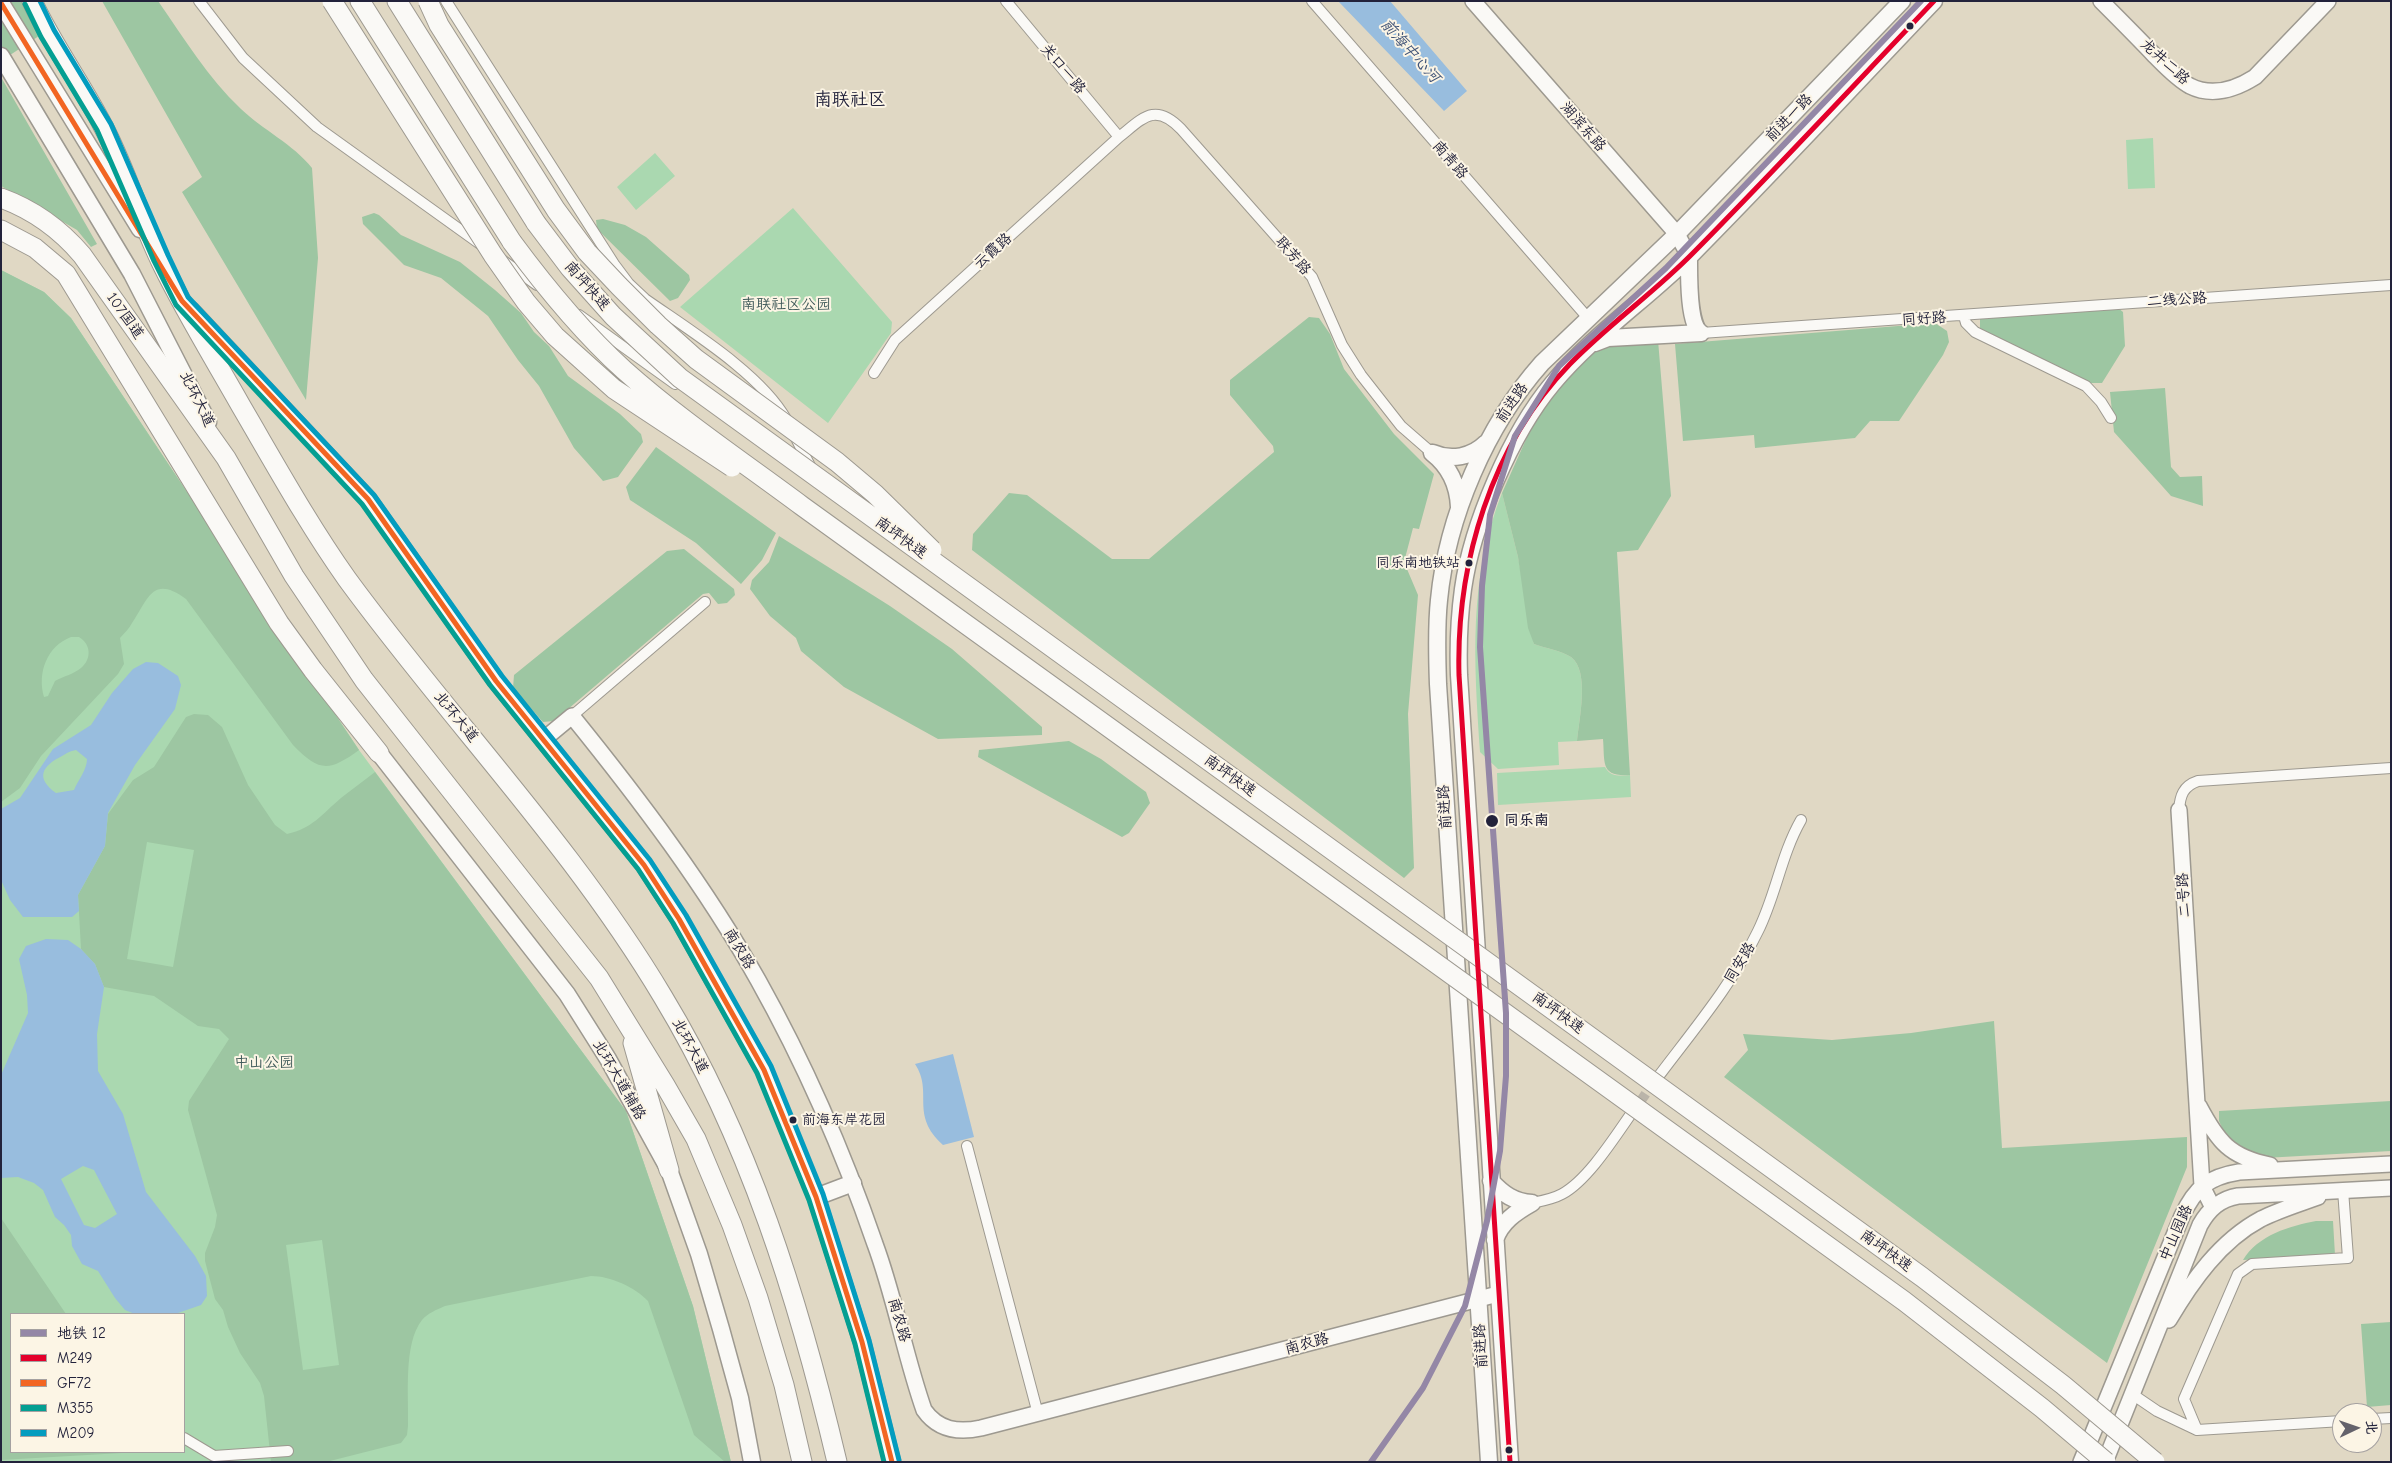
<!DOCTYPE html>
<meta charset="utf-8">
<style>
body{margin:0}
#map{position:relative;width:2392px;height:1463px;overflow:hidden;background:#e0d8c4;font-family:"Comic Neue","LXGW WenKai TC",sans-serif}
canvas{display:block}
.frame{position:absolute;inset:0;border:2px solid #22223b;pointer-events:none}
.legend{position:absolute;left:10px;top:1313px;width:175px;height:140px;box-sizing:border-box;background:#fcf5e5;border:1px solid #a5a1a1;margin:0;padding:6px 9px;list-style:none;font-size:15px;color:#22223b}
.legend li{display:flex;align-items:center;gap:10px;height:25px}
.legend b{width:25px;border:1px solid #a5a1a1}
.north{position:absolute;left:2332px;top:1403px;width:50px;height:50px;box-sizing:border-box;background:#fcf5e5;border:1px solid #a5a1a1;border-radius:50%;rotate:87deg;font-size:14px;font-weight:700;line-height:20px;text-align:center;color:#22223b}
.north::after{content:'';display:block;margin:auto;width:18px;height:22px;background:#64626b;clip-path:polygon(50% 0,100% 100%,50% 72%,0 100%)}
</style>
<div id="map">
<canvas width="2392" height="1463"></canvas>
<div class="frame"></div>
<ul class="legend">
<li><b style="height:6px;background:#9487a6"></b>地铁 12</li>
<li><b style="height:6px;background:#e4002b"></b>M249</li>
<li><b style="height:6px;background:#f26522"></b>GF72</li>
<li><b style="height:6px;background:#049f92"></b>M355</li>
<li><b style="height:6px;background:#039cbf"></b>M209</li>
</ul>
<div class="north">北</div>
</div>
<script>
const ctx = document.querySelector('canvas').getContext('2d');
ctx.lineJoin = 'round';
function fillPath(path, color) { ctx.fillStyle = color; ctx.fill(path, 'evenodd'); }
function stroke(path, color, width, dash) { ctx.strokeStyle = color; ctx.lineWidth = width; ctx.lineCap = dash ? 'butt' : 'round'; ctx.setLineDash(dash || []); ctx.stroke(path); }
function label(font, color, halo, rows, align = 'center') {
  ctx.font = font + ' "Comic Neue","LXGW WenKai TC",sans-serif'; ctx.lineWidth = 4; ctx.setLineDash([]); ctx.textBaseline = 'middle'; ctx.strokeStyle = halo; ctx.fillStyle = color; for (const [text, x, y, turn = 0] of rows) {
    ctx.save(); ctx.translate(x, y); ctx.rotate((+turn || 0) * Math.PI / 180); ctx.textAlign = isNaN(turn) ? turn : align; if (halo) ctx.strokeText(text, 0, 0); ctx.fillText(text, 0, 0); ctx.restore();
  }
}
fillPath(new Path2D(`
 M 2153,138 L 2155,188 L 2128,189 L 2126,140 Z
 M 655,153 L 675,176 L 636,210 L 617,187 Z
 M 793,208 L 892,322 L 891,333 L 828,423 L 680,307 Z
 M 1,270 L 44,292 L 71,318 L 359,750 L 626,1111 L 693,1306 L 731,1462 L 1,1462 ZM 11,1314 L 184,1314 L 184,1452 L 11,1452 Z
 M 1502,493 L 1518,557 L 1534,644 C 1545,648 1562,651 1571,657 C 1590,671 1579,720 1577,741 L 1558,742 L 1559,765 L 1498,769 L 1480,752 C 1474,662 1468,579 1502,493 Z
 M 1605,767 C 1610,777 1620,776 1630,775 L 1631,797 L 1498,805 L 1497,773 Z`), '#aad8b0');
fillPath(new Path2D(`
 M 1,1 L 25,1 L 42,34 L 1,61 Z
 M 102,1 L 158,1 C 184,38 208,78 241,109 C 263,130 293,144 312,168 L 318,258 L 306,400 L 182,192 L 202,177 Z
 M 1,77 L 97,244 L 91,247 L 77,230 L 1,186 Z
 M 374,213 L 379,215 L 401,235 L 460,262 L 495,290 L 521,313 L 534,332 L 549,346 L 568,376 L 620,414 L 641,434 L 643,442 L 618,477 L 603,481 L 574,448 L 539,386 L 518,360 L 488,316 L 441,278 L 404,265 L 363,224 L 362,217 Z
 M 603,219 L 625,225 L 646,237 L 689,275 L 690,280 L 678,298 L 670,301 L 597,229 L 596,220 Z
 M 1,270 L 44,292 L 71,318 L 359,750 C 329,772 319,772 293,745 L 186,599 C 152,574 148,600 132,623 C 129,629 124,633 120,638 L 124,664 L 118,674 L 41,756 L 20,788 L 1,802 ZM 71,637 L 79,637 C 91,644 92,659 81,668 C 74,674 64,676 55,681 L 48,696 L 44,697 C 37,673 47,646 71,637 Z
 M 2118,308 L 2123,312 L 2125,346 L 2102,383 L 2091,383 L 1980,329 L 1980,319 Z
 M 1309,317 L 1319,318 L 1330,334 L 1344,369 L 1394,434 L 1434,474 L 1419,529 L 1413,528 L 1404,562 L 1418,595 L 1408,714 L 1414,868 L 1404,878 L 972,550 L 973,534 L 1009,493 L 1027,495 L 1112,559 L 1149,559 L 1274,452 L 1273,446 L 1230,395 L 1230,380 Z
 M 1935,323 L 1947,331 L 1949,342 L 1943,355 L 1899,421 L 1870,421 L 1855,438 L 1755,448 L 1754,435 L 1683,441 L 1675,344 Z
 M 1658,340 L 1671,496 L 1638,550 L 1617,552 L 1630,775 C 1600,777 1605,763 1603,739 L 1577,741 C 1579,720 1590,671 1571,657 C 1562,651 1545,648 1534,644 L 1528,628 L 1518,557 L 1502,493 L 1528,435 L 1546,404 L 1562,383 L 1597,348 L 1605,344 Z
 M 2165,388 L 2171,467 L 2180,477 L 2202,476 L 2203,506 L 2171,496 L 2114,432 L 2110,392 Z
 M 656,447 L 776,533 L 762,560 L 741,584 L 696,543 L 630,500 L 626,487 Z
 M 779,536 L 890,606 L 952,649 L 1042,727 L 1042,735 L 938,739 L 844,687 L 801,651 L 796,638 L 770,616 L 750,589 L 752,580 L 769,562 Z
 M 684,549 L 734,589 L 735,595 L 727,603 L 718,604 L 709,593 L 703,594 L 554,721 L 543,722 L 513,688 L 514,675 L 667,551 Z
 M 194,714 L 208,715 L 222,727 L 248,785 L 275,825 L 287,834 C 313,828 321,815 341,798 C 352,789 364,781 375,772 L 626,1111 L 693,1306 L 731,1462 L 725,1462 L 694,1435 L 648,1301 C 635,1287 610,1276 591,1276 L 445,1306 C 436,1310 428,1313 422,1320 C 403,1344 409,1396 408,1426 L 407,1435 L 401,1443 L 326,1462 L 271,1462 L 264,1396 L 260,1383 L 240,1353 L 228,1327 L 223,1310 L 215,1299 L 205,1261 L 205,1253 L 215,1227 L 217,1215 L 188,1110 L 189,1101 L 229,1039 L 219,1029 L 198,1026 L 154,996 L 104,987 L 95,964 L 81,949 L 78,895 L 105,846 L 108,814 L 133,780 L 154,767 L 186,717 ZM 147,842 L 194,850 L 173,967 L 127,959 ZM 322,1240 L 339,1365 L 303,1370 L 286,1245 Z
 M 1069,741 L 1101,759 L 1146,792 L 1150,803 L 1129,833 L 1122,837 L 978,757 L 979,750 Z
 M 1994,1021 L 2002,1148 L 2187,1137 L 2187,1167 L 2107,1363 L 1724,1077 L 1748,1050 L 1743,1034 L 1832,1040 L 1911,1033 Z
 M 2391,1101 L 2391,1151 L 2264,1158 L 2234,1145 L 2224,1132 L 2219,1121 L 2219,1111 Z
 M 1,1218 L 66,1314 L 11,1314 L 11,1452 L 139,1452 L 1,1460 Z
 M 2316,1221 L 2333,1221 L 2335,1255 L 2243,1260 C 2258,1235 2290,1226 2316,1221 Z
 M 2391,1322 L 2391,1405 L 2367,1407 L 2361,1324 Z`), '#9dc6a2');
fillPath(new Path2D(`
 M 1338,1 L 1390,1 L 1467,91 L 1444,111 Z
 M 146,662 L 158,663 L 178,676 L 181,685 L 175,709 L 135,765 L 108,813 L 105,846 L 78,895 L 79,911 L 72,917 L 23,917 L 10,900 L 1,880 L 1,809 L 20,798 L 53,749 L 91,725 L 112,693 L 133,669 ZM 76,750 L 87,759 C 87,770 78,780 74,790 L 56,793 C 35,778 42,766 62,756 C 67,753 70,751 76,750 Z
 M 46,939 L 68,940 L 81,949 L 95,964 L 104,987 L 97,1034 L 98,1071 L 123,1114 L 146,1192 L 195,1256 L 206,1276 L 207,1296 L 201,1305 L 175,1314 L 135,1314 L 125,1310 L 115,1298 L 98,1271 L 82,1264 L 72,1246 L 71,1235 L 64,1225 L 55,1217 L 43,1190 L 34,1183 L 18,1177 L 1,1178 L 1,1075 L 28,1013 L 27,995 L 19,959 L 26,946 ZM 83,1166 L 94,1170 L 117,1214 L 95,1228 L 84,1225 L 61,1179 Z
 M 953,1054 L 974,1137 L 943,1145 C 909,1114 934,1093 915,1064 Z`), '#98bdde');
stroke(new Path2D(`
 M 1640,1102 L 1649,1089`), '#bab4a9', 10, [10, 5]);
const street = new Path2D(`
 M 199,1 L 243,58 L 317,127 L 480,244
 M 446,1 L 614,264 L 629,284 L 645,299 C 689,330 760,373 786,419
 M 1006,1 L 1119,137
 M 1312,1 L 1588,318
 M 502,260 L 537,285
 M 579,315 L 675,384
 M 1964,316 L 1966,323 L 1975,332 L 2086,386 L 2101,402 L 2111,418
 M 1701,333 L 2391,285
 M 874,373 L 895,340 L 1119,137 C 1143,118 1155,102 1181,129 L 1312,277 L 1342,345 L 1361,375 L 1401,426 L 1432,453
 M 795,436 L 812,470
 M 572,716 L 705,602
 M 2179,810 C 2180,796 2183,786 2198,781 L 2391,768
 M 1652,1085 C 1689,1035 1731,987 1758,931 C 1776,895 1781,855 1801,820
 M 967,1146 L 1038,1414
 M 1532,1203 C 1542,1201 1553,1199 1562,1194 C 1590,1179 1619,1130 1638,1104
 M 2132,1394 L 2157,1411 L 2197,1430 L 2342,1421
 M 2372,1419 L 2391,1418
 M 2197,1430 L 2184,1399 L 2238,1274 L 2252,1264 L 2348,1258 L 2343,1190
 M 184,1438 L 214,1456 L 288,1451`);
const secondary = new Path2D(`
 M 1473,1 L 1677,234 L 1689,256
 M 2101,1 C 2119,19 2137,37 2155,56 C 2165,66 2177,79 2190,86 C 2212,97 2236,89 2255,77 L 2328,1
 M 543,740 L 572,716 C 640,800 705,886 758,980 C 805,1064 844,1154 875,1244 C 895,1298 905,1356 924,1410 C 938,1430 958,1433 981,1428 L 1498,1294
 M 2179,810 L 2202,1186 L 2213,1208
 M 2199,1106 C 2218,1142 2230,1157 2270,1165
 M 2169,1320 C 2192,1281 2220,1241 2261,1219 C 2279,1210 2299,1204 2318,1197
 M 2081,1462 L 2182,1216 C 2195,1188 2208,1177 2239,1172 L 2391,1164
 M 2105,1462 L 2200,1225 C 2209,1209 2220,1199 2238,1196 L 2391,1188`);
const primary = new Path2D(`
 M 1,3 L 140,229
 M 1,56 L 132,274 L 208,422
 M 1689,256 C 1689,272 1688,325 1701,333
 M 191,310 L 368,499 L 496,681 L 644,865 L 679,919 L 764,1070 L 816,1197 L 862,1342 L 892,1462
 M 1595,343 L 1608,338 L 1701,333
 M 1432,453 C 1450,467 1458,485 1459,507
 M 1433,453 C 1451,461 1472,457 1486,443
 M 379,753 L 567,994 L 608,1059 L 669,1170 L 699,1254 L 721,1329 L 740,1398 L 752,1462
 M 1491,1181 C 1503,1194 1514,1202 1532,1203
 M 816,1197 L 853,1183
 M 1495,1240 C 1501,1222 1516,1212 1532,1203
 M 1489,1462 L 1438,684 C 1437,656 1436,628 1439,600 C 1447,517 1486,426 1542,363 L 1677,234 L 1902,1
 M 1510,1462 L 1459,675 C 1458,646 1459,618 1463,589 C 1472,525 1511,433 1553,383 C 1593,335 1647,299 1691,255 C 1773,172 1853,86 1934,1`);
const highway = new Path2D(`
 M 32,1 C 52,44 81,83 103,126 C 127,171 140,220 163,266 C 186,313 215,360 241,406 C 275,464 308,524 347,579 C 450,720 573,846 663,997 C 749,1139 799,1301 837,1462
 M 360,1 L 512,242
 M 397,1 L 536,223
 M 1,198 C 34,210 59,228 82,255 L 226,458 L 294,576 L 364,680 L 599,978 L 665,1085 L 696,1139 L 732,1225 L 758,1298 L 784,1385 L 802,1462
 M 1,230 L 35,248 L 66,274 L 279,623 L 313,670 L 379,753
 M 633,1043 L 669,1170`);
stroke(street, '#9d9990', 12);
stroke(secondary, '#9d9990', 18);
stroke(primary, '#9d9990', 19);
stroke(highway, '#9d9990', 21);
stroke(street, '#faf9f6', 10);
stroke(secondary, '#faf9f6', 15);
stroke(primary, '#faf9f6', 16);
stroke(highway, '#faf9f6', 19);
const highwayBridge = new Path2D(`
 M 332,1 L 493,255 L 526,302 L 555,336 L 614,389 L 732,467
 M 428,1 L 439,25 L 556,210 L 587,252 L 619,286 L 658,325 L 696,359 L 837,462 L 875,494 L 932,550
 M 536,223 L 570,268 L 613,316 L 680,378 L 1922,1277 L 2063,1385 L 2155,1462
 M 512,242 C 546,288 582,332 624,370 C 680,420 743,462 802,506 L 1904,1301 L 2042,1408 L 2106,1462`);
stroke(highwayBridge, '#9d9990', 21, []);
stroke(highwayBridge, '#faf9f6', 19);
stroke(new Path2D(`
 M 1510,1462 L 1459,675 C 1456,564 1491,445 1570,364 C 1609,324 1655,292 1694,252 C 1775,170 1854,85 1934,1`), '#e4002b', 5);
stroke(new Path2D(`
 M 1,3 L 182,301 L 368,499 L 496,681 L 644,865 L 679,919 L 764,1070 L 816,1197 L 862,1342 L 892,1462`), '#f26522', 5);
stroke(new Path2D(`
 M 25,4 L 41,37 L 97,130 L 154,261 L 176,305 L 362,504 L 490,685 L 638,869 L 673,923 L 757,1073 L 809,1200 L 855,1344 L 884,1462`), '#049f92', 5);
stroke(new Path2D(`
 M 40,1 L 54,30 L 111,124 L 168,255 L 188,297 L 374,495 L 502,676 L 650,860 L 686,915 L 771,1066 L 823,1194 L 869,1340 L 899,1460`), '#039cbf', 5);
stroke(new Path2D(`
 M 1371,1462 L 1423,1388 L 1465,1306 L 1487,1221 L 1500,1151 L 1506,1076 L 1506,1013 L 1480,647 L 1482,586 L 1490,515 L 1515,436 L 1559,366 L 1666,268 L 1921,1`), '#9487a6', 6);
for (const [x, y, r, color] of [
 [1910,26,4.5,"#22223b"],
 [1469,563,4.5,"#22223b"],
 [1492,821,7,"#22223b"],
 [793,1120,4.5,"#22223b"],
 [1509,1450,4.5,"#22223b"]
]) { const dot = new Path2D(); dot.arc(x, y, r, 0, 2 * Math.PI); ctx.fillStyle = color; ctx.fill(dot); stroke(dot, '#fcf5e5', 2); }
label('14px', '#22223b', '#fcf5e5', [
 ["同乐南地铁站",1460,563],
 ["前海东岸花园",802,1120,"left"]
], 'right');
label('15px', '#22223b', '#fcf5e5', [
 ["龙井二路",2165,62,42],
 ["关口一路",1063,69,50],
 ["前进一路",1789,118,-46],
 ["湖滨东路",1583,127,49],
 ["南青路",1450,160,49],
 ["云霞路",993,251,-42],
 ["联芳路",1293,256,49],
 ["南坪快速",587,286,49],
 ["二线公路",2177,300,-4],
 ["107国道",125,316,55],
 ["同好路",1924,319,-4],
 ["北环大道",197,399,64],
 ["前进路",1512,403,-56],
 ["南坪快速",901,538,36],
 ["北环大道",456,717,51],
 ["南坪快速",1230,776,36],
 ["前进路",1445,807,-94],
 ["二号路",2184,895,-94],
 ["南农路",739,949,59],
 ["同安路",1740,963,-59],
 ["南坪快速",1558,1013,36],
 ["北环大道",690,1046,62],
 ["北环大道辅路",619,1080,60],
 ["中山园路",2176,1233,-66],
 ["南坪快速",1886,1251,36],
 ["南农路",899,1320,74],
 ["南农路",1307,1344,-15],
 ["前进路",1481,1346,-94]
]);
label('15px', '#3e5959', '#fcf5e5', [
 ["南联社区公园",786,305],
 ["中山公园",264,1063]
]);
label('bold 15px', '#22223b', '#fcf5e5', [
 ["同乐南",1504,821]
], 'left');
label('italic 16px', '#405478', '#fcf5e5', [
 ["前海中心河",1410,51,48]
]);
label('18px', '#22223b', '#fcf5e5', [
 ["南联社区",850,100]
]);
</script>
